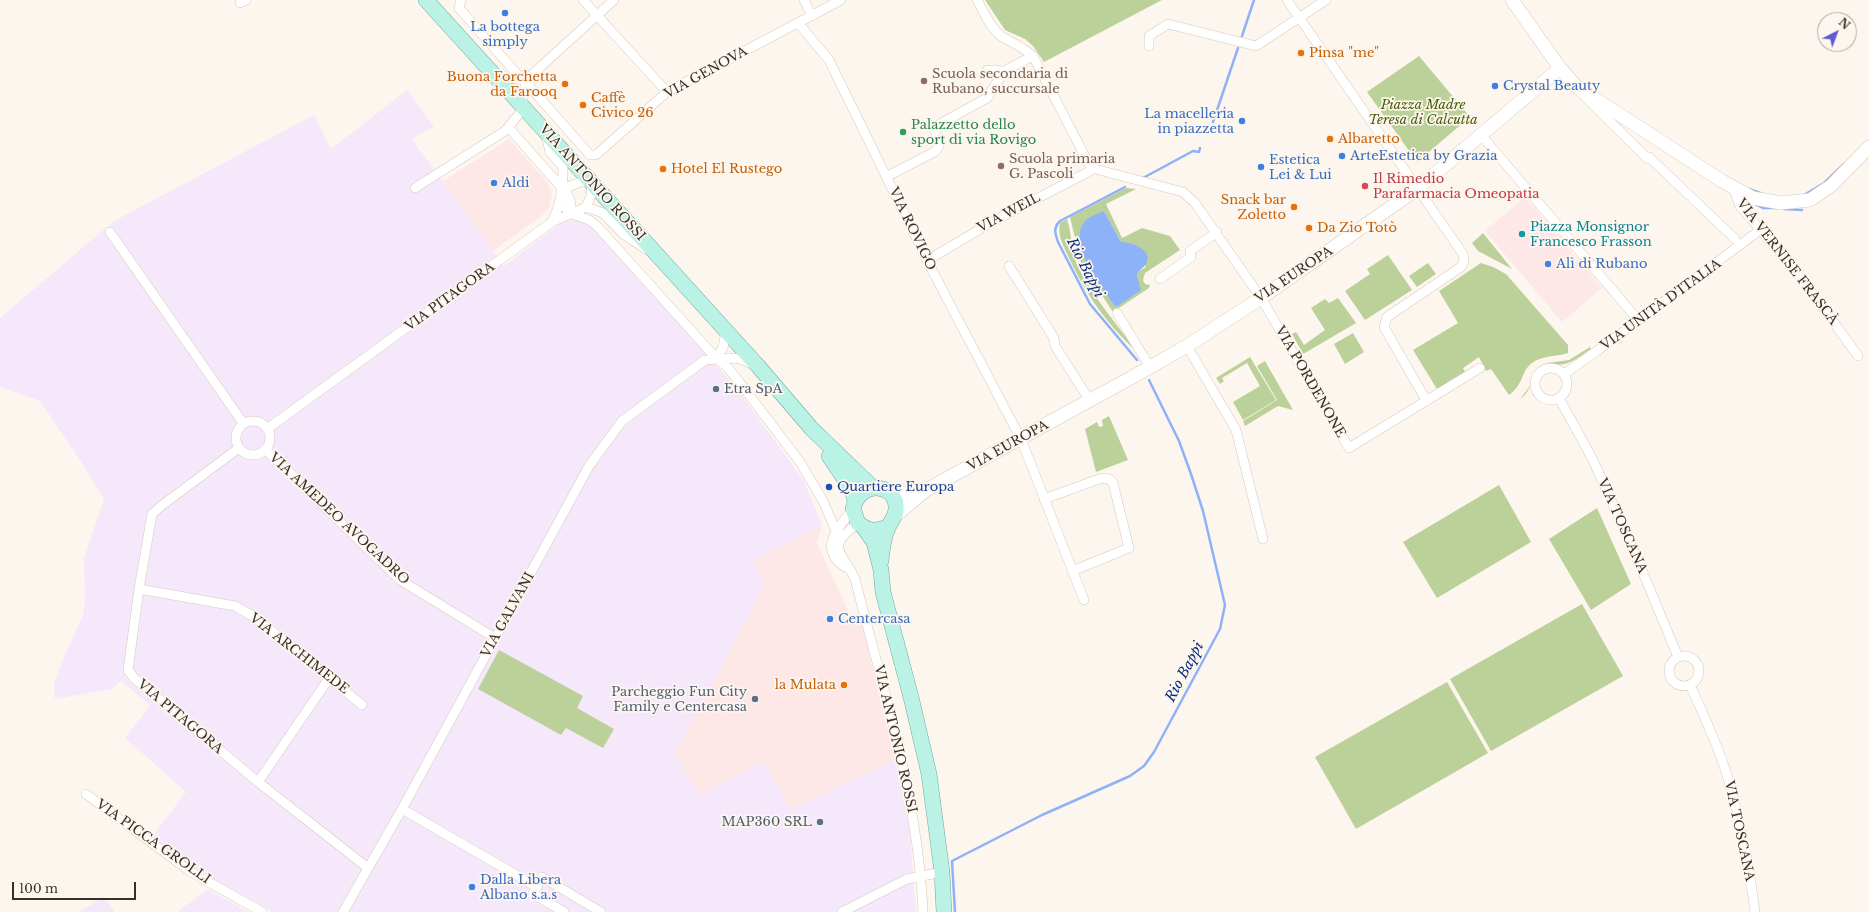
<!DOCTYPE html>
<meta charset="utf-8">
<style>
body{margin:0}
#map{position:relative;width:1869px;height:912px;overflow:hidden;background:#fdf6ef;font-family:"Libre Baskerville",serif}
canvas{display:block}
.north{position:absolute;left:1817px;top:12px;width:40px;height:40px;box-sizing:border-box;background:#fdf6ef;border:1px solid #aea7a0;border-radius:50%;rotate:42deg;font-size:11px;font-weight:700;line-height:16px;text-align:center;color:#373029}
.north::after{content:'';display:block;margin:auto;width:14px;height:18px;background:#605bd3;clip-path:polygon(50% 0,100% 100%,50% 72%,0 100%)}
.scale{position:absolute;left:12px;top:882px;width:124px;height:18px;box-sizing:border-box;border:2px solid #373029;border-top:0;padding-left:5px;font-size:12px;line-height:14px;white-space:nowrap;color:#373029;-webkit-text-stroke:3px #fdf6ef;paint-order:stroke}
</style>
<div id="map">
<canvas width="1869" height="912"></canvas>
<div class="north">N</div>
<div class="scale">100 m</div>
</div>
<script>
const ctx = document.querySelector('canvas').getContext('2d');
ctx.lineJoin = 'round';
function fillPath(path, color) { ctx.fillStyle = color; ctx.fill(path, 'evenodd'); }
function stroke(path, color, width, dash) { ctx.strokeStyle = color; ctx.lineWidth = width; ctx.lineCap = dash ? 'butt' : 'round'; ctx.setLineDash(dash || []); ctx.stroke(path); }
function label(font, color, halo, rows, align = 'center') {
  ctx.font = font + ' "Libre Baskerville",serif'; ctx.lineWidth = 3.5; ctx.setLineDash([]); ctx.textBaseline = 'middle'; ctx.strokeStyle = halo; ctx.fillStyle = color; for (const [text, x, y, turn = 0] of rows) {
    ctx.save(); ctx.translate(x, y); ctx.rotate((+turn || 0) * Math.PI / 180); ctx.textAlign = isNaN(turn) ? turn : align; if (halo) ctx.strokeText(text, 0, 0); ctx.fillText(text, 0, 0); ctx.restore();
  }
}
fillPath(new Path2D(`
 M 509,139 L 548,183 L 552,195 L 549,208 L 540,217 L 493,251 L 443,181 Z
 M 1525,197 L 1602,288 L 1562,322 L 1485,231 Z
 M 822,525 L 817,543 L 851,617 L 860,616 L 895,760 L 790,810 L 764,761 L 699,796 L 674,751 L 717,676 L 765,584 L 752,561 Z`), '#fde8e7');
fillPath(new Path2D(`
 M 407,90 L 434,127 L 412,139 L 504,266 L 562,222 L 577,219 L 594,228 L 735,386 L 804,481 L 822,525 L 752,561 L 765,583 L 717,676 L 674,752 L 699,796 L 764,761 L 790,810 L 895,760 L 910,830 L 916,912 L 273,912 L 191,867 L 151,838 L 186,792 L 125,738 L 150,705 L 121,681 L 112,689 L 55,699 L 54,684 L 64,657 L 83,615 L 85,600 L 84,558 L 104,499 L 84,466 L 40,401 L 0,387 L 0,318 L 114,221 L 314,115 L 331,149 Z
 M 208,889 L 248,912 L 177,912 Z
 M 104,897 L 115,912 L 79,912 Z`), '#f6e8fb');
fillPath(new Path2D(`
 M 985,0 L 1162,0 L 1044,62 L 1033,46 L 1025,39 L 1005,30 Z
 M 1419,56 L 1470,117 L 1417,162 L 1367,92 Z
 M 1126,188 L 1136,189 L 1106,204 L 1122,238 L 1142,228 L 1170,236 L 1180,250 L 1145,273 L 1143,280 L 1145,284 L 1150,285 L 1149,288 L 1113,312 L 1081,263 L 1070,217 ZM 1104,211 L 1121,242 L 1146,267 L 1138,272 L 1137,277 L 1116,307 L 1099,285 L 1086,264 Z
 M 1067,219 C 1072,234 1071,251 1077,265 C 1092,296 1117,324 1137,352 C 1106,323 1087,296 1069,258 C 1064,247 1057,236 1060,223 Z
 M 1483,233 L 1512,269 L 1478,251 L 1472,243 Z
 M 1388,255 L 1412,290 L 1365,320 L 1345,291 L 1370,274 L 1367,269 Z
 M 1428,263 L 1436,274 L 1417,287 L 1409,276 Z
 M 1481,263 L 1493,267 L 1506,274 L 1568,345 L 1568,353 C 1556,357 1542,355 1532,363 C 1520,372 1525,383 1509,395 L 1491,369 L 1486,371 L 1479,357 L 1463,368 L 1465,372 L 1437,389 L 1413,350 L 1458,323 L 1439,291 Z
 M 1338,298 L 1356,323 L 1303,354 L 1292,334 L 1296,332 L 1304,345 L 1325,330 L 1311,308 L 1325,299 L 1329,303 Z
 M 1353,333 L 1364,352 L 1345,364 L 1334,344 Z
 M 1590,347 L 1591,349 C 1583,354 1574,362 1564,364 C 1556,366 1548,363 1540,369 C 1530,376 1534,389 1520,399 L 1530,386 L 1533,375 L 1540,367 L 1547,363 L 1569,360 Z
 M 1250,357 L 1276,400 L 1243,420 L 1233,402 L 1260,386 L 1247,363 L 1222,378 L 1224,381 L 1220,384 L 1216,378 Z
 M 1265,361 L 1293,410 L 1278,406 L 1245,426 L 1243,421 L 1277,400 L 1257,366 Z
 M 1109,416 L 1128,460 L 1096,472 L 1085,429 L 1097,422 L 1099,427 L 1103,426 L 1102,420 Z
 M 1499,485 L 1531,542 L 1437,598 L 1403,542 Z
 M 1597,508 L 1631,584 L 1591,610 L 1549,539 Z
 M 1582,604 L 1623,676 L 1491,751 L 1450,679 Z
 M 499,650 L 583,696 L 577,708 L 614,729 L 603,748 L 566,728 L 561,735 L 478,689 Z
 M 1447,682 L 1488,753 L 1356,829 L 1315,757 Z`), '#bbd199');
fillPath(new Path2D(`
 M 1104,211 L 1121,242 C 1140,243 1160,256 1138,272 L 1137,277 L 1141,290 L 1116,307 C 1103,291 1069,245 1083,224 C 1087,217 1097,214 1104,211 Z`), '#8db2f8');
stroke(new Path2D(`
 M 1242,36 L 1254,0
 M 1213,122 L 1238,48
 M 1143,178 L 1193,151 L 1199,152 L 1200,148
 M 1125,187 L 1060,221 C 1053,228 1055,233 1058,242 L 1090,304 L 1137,360
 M 1749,189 L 1763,194
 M 1804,195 L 1824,183 L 1844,164
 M 1755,204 L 1763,208 L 1777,208
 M 1784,209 L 1802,210
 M 955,912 L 952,861 L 1042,815 L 1130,776 L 1144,766 L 1154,752 L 1220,629 L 1225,605 L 1203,511 L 1191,474 L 1179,441 L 1149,380`), '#8db2f8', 2.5);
const street = new Path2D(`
 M 461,0 L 459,8 L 518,75 L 526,80 L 530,87 L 590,155 L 596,155 L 667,92 L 841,0
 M 583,0 L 667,92
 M 804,0 L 812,16
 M 977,0 C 984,12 990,28 1001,36 C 1012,43 1023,47 1033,56 L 1091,168 L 1183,192 L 1195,203 L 1261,298 L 1349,448 L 1480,368
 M 1287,0 L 1463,254 L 1464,261 L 1461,267 L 1387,317 L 1384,327 L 1426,400
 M 240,3 L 246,0
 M 798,23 L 829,60 L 933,272 L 1021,439 L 1084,600
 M 1149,46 L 1149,36 L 1168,24 L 1256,46 L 1326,0
 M 987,70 L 1004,71
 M 495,75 L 524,80
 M 1581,93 L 1648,159
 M 522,105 L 526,80 L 614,0
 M 509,128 L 568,195 L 571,204 L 570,213
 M 1481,135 L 1638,320
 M 1649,157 L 1735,239
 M 886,177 L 936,151 L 939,145 L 935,130 L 938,125 L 987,98 L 1004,71 L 1033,56
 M 1733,187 L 1740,206 L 1803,280 L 1858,356
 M 415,188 L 505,131 L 524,108
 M 563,189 L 583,181 L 592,183 L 591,196 L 586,207
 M 560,202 L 570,213 L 589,220 L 597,226 L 716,358 L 727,367 L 737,379 L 800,462 L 823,501 L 836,531
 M 552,222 L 586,207 L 603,213 L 623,234 L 646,249
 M 110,232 L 243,423
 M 928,260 L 992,222 L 1090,171 L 1091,168
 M 1009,266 L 1054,338 L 1055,346 L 1090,401
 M 1160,279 L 1191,257 L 1190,251 L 1217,232
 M 1117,313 L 1150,367
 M 1187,346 L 1236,430 L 1263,539
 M 716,358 L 723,348 L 726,331
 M1535 384a16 16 0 1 1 32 0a16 16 0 1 1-32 0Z
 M 1564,374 L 1597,351 L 1756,233
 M 1559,398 L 1592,458 L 1634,551 L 1678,657
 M236 438a17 17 0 1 1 34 0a17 17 0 1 1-34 0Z
 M 267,429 L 552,222 C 561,205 563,187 563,167 L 550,152 L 546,134
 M 239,448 L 161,506 L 152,514 L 139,589 L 128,670 L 134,678 L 258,782 L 368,868
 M 265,449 L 400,580 L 495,638
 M 1044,499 L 1102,478 L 1109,479 L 1113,483 L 1129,548 L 1072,571
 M 858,523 C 826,548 840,548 855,579 C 883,689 918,797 923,912
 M 845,567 C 817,548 839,527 853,509
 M 139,589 L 235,606 L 256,618 L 362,705
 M1669 671a15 15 0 1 1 30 0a15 15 0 1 1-30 0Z
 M 1690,685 C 1704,715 1717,744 1727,775 C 1741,820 1749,866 1755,912
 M 258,782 L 330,677
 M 86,794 L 191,872 L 262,912
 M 402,809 L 537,887
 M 343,912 L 402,809 L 589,466 L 622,421 L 705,360 L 730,358 L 740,359 L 753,364
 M 564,912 L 533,894 L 542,877 L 601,912
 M 842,912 L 907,879 L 942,872`);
const secondary = new Path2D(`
 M 1512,0 L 1560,68 L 1577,87 L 1722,181 L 1753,198 L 1781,203 L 1810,200 L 1832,185 L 1869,147
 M 892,495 L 926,490
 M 896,515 L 926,490 L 1136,375 L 1187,346 L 1261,298 L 1417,189 L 1560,68`);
const primary = new Path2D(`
 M 426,0 L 758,366 L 811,428 L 872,487
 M 829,456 L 852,490 L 855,501
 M 864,528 L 874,542 L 881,570 L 883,592 L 911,697 L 929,774 L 942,872 L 944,912
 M 881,561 C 882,551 883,537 888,528 C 891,519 897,517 896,506 C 894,482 859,481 853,509 L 858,523 C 868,531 876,532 888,527`);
stroke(street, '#d9c8b6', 10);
stroke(secondary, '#d9c8b6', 14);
stroke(primary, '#6fa899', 16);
stroke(street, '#fff', 9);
stroke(secondary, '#fff', 13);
stroke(primary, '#bbf2e6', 15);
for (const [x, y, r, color] of [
 [505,13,4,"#3f7fe0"],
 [1301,53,4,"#e8710a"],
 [924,81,4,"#8d6e63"],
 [565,84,4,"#e8710a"],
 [1495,86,4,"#3f7fe0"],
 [583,105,4,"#e8710a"],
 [1242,121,4,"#3f7fe0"],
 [903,132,4,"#2e9e5b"],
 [1330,139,4,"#e8710a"],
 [1342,156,4,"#3f7fe0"],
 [1001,166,4,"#8d6e63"],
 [1261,167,4,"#3f7fe0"],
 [663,169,4,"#e8710a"],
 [494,183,4,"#3f7fe0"],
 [1365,186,4,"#e0444e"],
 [1294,207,4,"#e8710a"],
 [1309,228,4,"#e8710a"],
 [1522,234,4,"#0f9aa8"],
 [1548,264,4,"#3f7fe0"],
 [716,389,4,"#5c6f8a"],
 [829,487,4,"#1a4fb4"],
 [830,619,4,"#3f7fe0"],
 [844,685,4,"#e8710a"],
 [755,699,4,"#5c6f8a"],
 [820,822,4,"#5c6f8a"],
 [472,887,4,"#3f7fe0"]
]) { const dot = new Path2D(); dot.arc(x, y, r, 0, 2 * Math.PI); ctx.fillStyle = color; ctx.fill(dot); stroke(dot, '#fdf6ef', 1.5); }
label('13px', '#366cbe', '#fdf6ef', [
 ["La bottega",505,27,"center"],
 ["simply",505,42,"center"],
 ["Crystal Beauty",1503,86],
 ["La macelleria",1234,114,"right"],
 ["in piazzetta",1234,129,"right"],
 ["ArteEstetica by Grazia",1350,156],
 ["Estetica",1269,160],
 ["Lei & Lui",1269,175],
 ["Aldi",502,183],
 ["Alì di Rubano",1556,264],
 ["Centercasa",838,619],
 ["Dalla Libera",480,880],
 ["Albano s.a.s",480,895]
], 'left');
label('13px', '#c56008', '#fdf6ef', [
 ["Pinsa \"me\"",1309,53],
 ["Buona Forchetta",557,77,"right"],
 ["da Farooq",557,92,"right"],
 ["Caffè",591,98],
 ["Civico 26",591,113],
 ["Albaretto",1338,139],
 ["Hotel El Rustego",671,169],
 ["Snack bar",1286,200,"right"],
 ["Zoletto",1286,215,"right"],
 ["Da Zio Totò",1317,228],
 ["la Mulata",836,685,"right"]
], 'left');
label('13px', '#373029', '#fdf6ef', [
 ["VIA GENOVA",706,73,-29],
 ["VIA ANTONIO ROSSI",592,183,48],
 ["VIA WEIL",1009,213,-28],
 ["VIA ROVIGO",912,229,64],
 ["VIA VERNISE FRASCÀ",1787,262,52],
 ["VIA EUROPA",1294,275,-34],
 ["VIA PITAGORA",450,297,-36],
 ["VIA UNITÀ D'ITALIA",1661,305,-36],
 ["VIA PORDENONE",1310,382,60],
 ["VIA EUROPA",1008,446,-29],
 ["VIA AMEDEO AVOGADRO",339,519,43],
 ["VIA TOSCANA",1622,526,66],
 ["VIA GALVANI",508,615,-61],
 ["VIA ARCHIMEDE",299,654,38],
 ["VIA PITAGORA",180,717,40],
 ["VIA ANTONIO ROSSI",895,739,77],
 ["VIA TOSCANA",1739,831,78],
 ["VIA PICCA GROLLI",153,842,35]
]);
label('13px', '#785e54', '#fdf6ef', [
 ["Scuola secondaria di",932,74],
 ["Rubano, succursale",932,89],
 ["Scuola primaria",1009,159],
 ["G. Pascoli",1009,174]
], 'left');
label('italic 13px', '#455d00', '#fdf6ef', [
 ["Piazza Madre",1423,105],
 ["Teresa di Calcutta",1423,120]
]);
label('13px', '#27864d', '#fdf6ef', [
 ["Palazzetto dello",911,125],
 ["sport di via Rovigo",911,140]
], 'left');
label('13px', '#be3a42', '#fdf6ef', [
 ["Il Rimedio",1373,179],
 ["Parafarmacia Omeopatia",1373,194]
], 'left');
label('13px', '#0d838f', '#fdf6ef', [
 ["Piazza Monsignor",1530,227],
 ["Francesco Frasson",1530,242]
], 'left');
label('13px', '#4e5e75', '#fdf6ef', [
 ["Etra SpA",724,389,"left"],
 ["Parcheggio Fun City",747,692],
 ["Family e Centercasa",747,707],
 ["MAP360 SRL",812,822]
], 'right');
label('13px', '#164399', '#fdf6ef', [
 ["Quartiere Europa",837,487]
], 'left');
label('italic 14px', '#0a2e7c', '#fdf6ef', [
 ["Rio Bappi",1085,268,63],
 ["Rio Bappi",1185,672,-62]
]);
</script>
